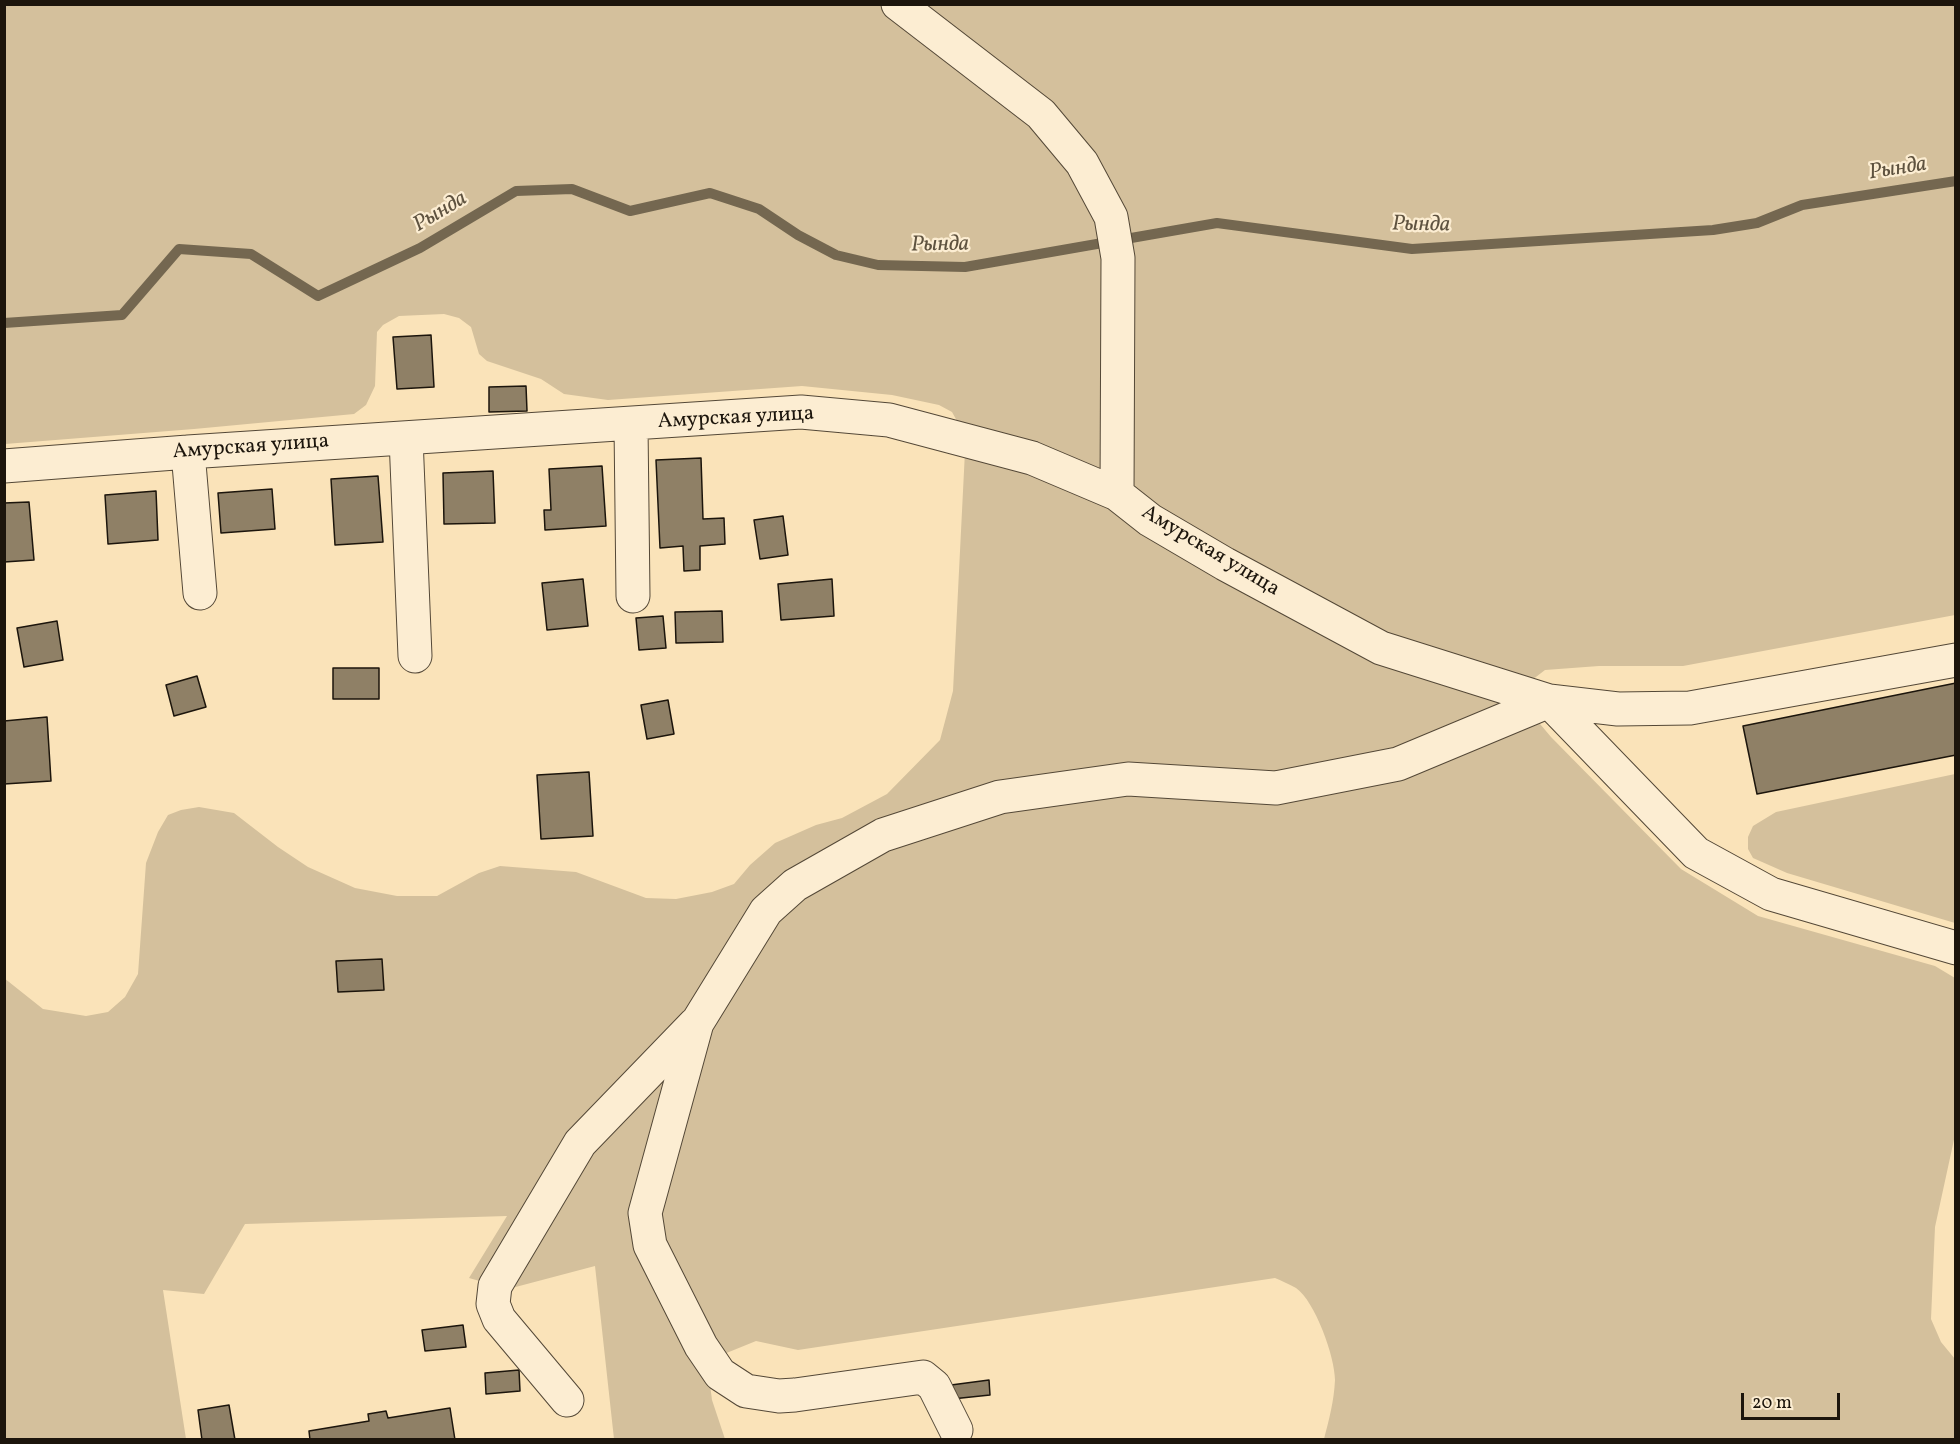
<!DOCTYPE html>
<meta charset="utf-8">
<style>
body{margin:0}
#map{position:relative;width:1960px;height:1444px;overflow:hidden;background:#fae3b9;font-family:Vollkorn,serif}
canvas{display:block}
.frame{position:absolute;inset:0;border:6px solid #1c150c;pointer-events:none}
.scale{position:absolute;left:1741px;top:1393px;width:99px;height:27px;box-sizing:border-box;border:3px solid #1c150c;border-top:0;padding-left:8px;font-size:18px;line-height:21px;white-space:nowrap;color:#1c150c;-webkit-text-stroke:4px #fcedd2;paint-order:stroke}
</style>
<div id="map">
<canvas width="1960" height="1444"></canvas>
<div class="frame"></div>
<div class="scale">20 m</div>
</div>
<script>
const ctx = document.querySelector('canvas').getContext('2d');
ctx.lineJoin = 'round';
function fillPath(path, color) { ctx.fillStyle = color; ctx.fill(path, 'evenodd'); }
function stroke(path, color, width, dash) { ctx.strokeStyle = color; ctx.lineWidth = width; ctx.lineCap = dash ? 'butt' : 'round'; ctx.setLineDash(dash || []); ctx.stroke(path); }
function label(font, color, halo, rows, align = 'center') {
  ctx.font = font + ' Vollkorn,serif'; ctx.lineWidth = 4.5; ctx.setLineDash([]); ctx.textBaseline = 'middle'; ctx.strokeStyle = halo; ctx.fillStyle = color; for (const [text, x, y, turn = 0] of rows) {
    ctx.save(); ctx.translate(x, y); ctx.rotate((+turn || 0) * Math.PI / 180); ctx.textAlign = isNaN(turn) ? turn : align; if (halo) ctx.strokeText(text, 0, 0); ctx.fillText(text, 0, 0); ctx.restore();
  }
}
fillPath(new Path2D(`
 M 5,5 L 1955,5 L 1955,615 L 1683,666 L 1599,666 L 1545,670 L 1532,680 L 1530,712 L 1551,737 L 1681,869 L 1758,916 L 1935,966 L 1955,978 L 1955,1135 L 1935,1227 L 1931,1319 L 1941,1342 L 1955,1359 L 1955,1439 L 1324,1439 C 1329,1420 1334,1401 1335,1380 C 1335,1357 1315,1301 1296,1288 C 1289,1284 1282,1281 1275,1278 L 798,1350 L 756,1341 L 724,1354 L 709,1377 L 712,1400 L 725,1439 L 614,1439 L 595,1266 L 508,1289 L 469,1278 L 507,1216 L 245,1224 L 204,1294 L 163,1290 L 186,1439 L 5,1439 L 4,978 L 43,1009 L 86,1016 L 108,1012 L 125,997 L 138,974 L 146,863 L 158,832 L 168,815 L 181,810 L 199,807 L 234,813 L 278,847 L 308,867 L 355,888 L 397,896 L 437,896 L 479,873 L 500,866 L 576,872 L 646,898 L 676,899 L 712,892 L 734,884 L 750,865 L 775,843 L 816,825 L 842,818 L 887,794 L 940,740 L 953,691 L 965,451 L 962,430 L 952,412 L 939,405 L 892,395 L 802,386 L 608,400 L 564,394 L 541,379 L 487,361 L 479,354 L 471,327 L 459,318 L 444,314 L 399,316 L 383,325 L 377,332 L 375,386 L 366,405 L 354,414 L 194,429 L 5,444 Z
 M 1955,774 L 1955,923 L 1787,873 L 1753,858 L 1748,849 L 1748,837 L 1753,826 L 1776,812 Z`), '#d4c09c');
stroke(new Path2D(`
 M 4,323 L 122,315 L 179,249 L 251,254 L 318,296 L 420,248 L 516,191 L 572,189 L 630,211 L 710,193 L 759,209 L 798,235 L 836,255 L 878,265 L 965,267 L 1217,223 L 1412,249 L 1713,230 L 1757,223 L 1802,205 L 1956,181`), '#746750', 10);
const building = new Path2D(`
 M 431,335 L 434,387 L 397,389 L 393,337 Z
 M 526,386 L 527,411 L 489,412 L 489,387 Z
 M 701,458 L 703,519 L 724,518 L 725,544 L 700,546 L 700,570 L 684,571 L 683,546 L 660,548 L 656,460 Z
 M 602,466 L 606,526 L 545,530 L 544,510 L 551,510 L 549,469 Z
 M 493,471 L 495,523 L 444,524 L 443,473 Z
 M 378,476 L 383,542 L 335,545 L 331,479 Z
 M 272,489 L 275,529 L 221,533 L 218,493 Z
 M 156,491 L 158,540 L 108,544 L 105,495 Z
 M 29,502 L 34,560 L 4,562 L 4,503 Z
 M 783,516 L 788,555 L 760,559 L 754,520 Z
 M 583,579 L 588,626 L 547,630 L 542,583 Z
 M 832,579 L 834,616 L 781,620 L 778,584 Z
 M 722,611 L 723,642 L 676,643 L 675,612 Z
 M 663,616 L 666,648 L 639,650 L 636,618 Z
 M 57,621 L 63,660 L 24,667 L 17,628 Z
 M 333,668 L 379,668 L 379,699 L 333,699 Z
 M 197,676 L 206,707 L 174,716 L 166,685 Z
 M 1956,683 L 1956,755 L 1757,794 L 1743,726 Z
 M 668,700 L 674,734 L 647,739 L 641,705 Z
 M 47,717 L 51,781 L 4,784 L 4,721 Z
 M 589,772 L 593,836 L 541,839 L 537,775 Z
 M 382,959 L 384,990 L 338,992 L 336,961 Z
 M 463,1325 L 466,1347 L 425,1351 L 422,1330 Z
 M 519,1370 L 520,1391 L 486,1394 L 485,1373 Z
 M 989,1380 L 990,1395 L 952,1399 L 951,1385 Z
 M 229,1405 L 235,1440 L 202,1440 L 198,1410 Z
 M 450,1408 L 455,1440 L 310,1440 L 309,1431 L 369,1421 L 368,1414 L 386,1411 L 388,1418 Z`);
fillPath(building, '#8f8066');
stroke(building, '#1c150c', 1.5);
const minor = new Path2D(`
 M 898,4 L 1041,114 L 1082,163 L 1111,217 L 1118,258 L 1117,494
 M 631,425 L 633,596
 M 406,438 L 415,656
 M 188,452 L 200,593
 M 4,466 L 188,452 L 801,412 L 889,420 L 1032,458 L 1117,494 L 1150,520 L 1225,564 L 1381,648 L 1549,701 L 1696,853 L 1771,894 L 1956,948
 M 567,1400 L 499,1319 L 493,1304 L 495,1286 L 580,1143 L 695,1024
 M 956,1430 L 934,1386 L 923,1377 L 795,1395 L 779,1396 L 746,1391 L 720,1374 L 701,1346 L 650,1245 L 645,1213 L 697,1023 L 766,911 L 795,885 L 883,835 L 1000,797 L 1128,779 L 1276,788 L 1398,764 L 1549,701 L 1618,709 L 1690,708 L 1956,660`);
stroke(minor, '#544837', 35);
stroke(minor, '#fcedd2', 33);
label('21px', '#1c150c', '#fcedd2', [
 ["Амурская улица",736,419,-3],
 ["Амурская улица",251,448,-4],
 ["Амурская улица",1210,552,31]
]);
label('italic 22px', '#5e523f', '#fcedd2', [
 ["Рында",1898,170,-9],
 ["Рында",441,213,-31],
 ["Рында",1421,226,1],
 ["Рында",940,246,-1]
]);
</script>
